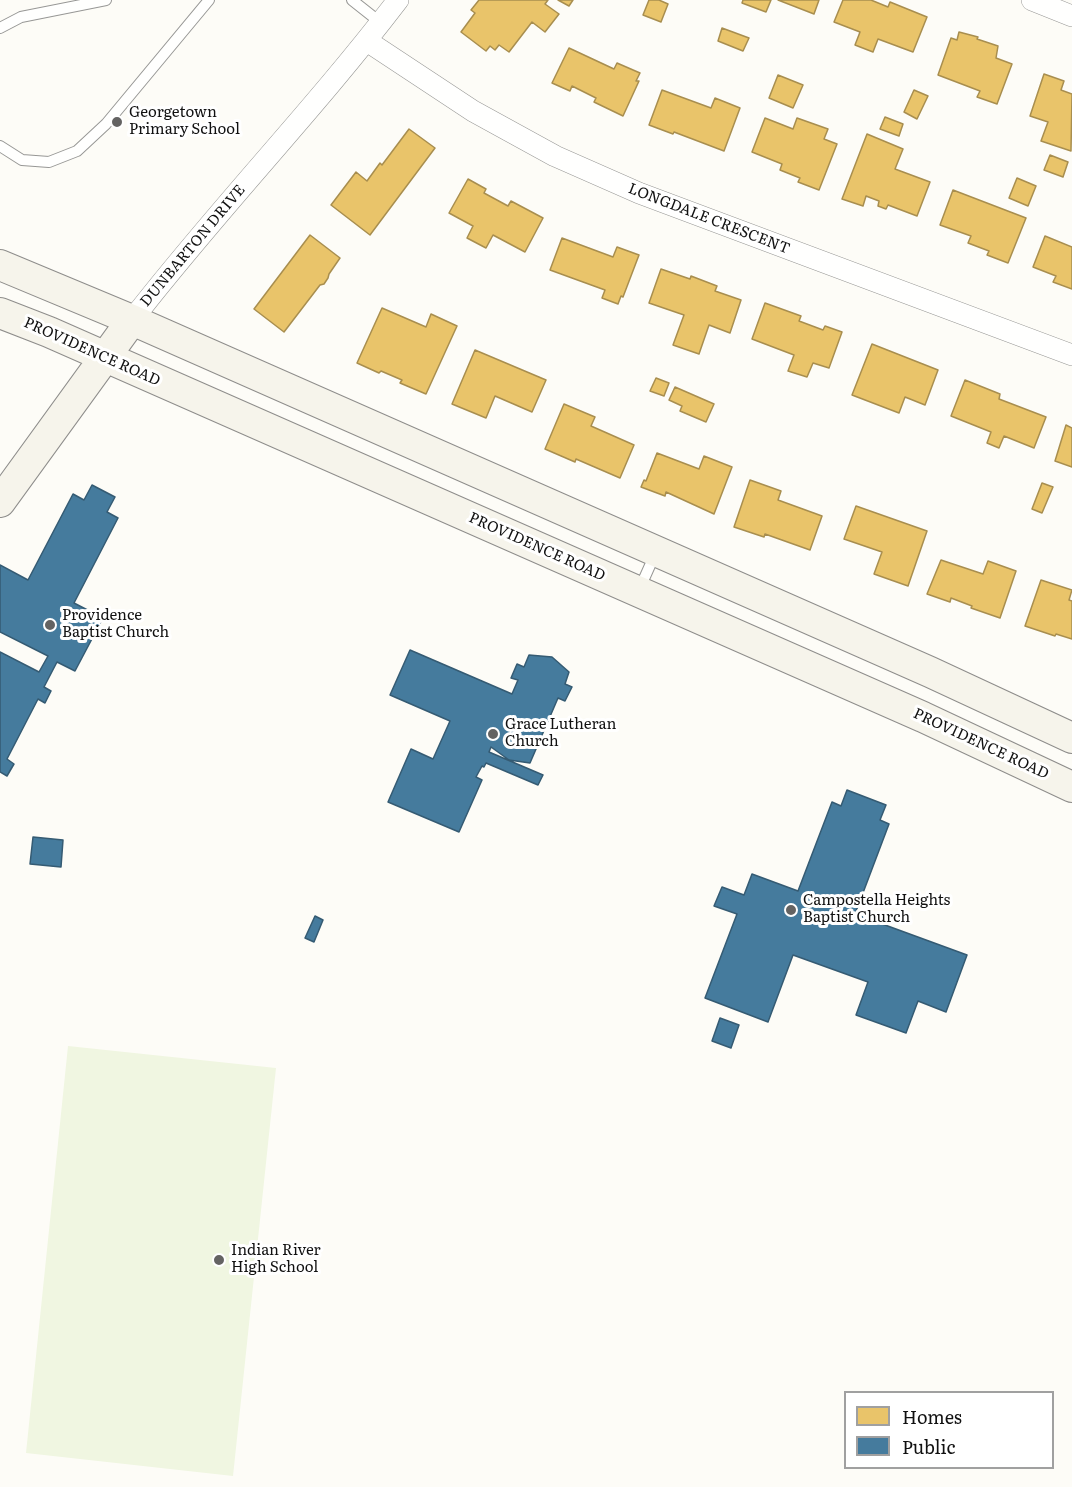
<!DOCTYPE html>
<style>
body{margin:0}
#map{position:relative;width:1072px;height:1487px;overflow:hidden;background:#fdfcf7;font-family:Literata,serif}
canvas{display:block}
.legend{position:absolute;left:844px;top:1391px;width:210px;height:78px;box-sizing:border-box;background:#fff;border:2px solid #a0a0a0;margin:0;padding:8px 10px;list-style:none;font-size:18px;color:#111}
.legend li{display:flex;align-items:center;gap:12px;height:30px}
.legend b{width:30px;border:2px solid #a0a0a0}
</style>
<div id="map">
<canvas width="1072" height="1487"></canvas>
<ul class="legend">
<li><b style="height:16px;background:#e9c46a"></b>Homes</li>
<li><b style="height:16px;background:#457b9d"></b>Public</li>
</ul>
</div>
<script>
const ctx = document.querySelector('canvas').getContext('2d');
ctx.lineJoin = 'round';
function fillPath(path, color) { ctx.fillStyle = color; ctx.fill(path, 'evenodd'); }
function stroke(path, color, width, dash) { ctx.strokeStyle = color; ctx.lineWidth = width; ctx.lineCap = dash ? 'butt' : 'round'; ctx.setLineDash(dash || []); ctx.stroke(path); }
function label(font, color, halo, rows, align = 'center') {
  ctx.font = font + ' Literata,serif'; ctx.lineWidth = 6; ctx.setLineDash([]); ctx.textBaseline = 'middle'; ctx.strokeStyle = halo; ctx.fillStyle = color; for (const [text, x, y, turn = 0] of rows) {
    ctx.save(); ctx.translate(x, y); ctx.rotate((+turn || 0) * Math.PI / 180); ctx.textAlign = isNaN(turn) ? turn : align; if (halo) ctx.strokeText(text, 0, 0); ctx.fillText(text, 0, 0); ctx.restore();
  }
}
fillPath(new Path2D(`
 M 68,1046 L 276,1068 L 233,1476 L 26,1453 Z`), '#f0f6e1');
const homes = new Path2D(`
 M 479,0 L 548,0 L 545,4 L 559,14 L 545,32 L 532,22 L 509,52 L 499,45 L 495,50 L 490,46 L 486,51 L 461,32 L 475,13 L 471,10 Z
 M 558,0 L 573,0 L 569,6 Z
 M 649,0 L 659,0 L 668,4 L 661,22 L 643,15 Z
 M 743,0 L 771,0 L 766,12 L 742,3 Z
 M 778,0 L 819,0 L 814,14 Z
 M 843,0 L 871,0 L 888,7 L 890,2 L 927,17 L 913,52 L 878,39 L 873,52 L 855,45 L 860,32 L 834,22 Z
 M 722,28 L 749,38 L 743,51 L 718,41 Z
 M 959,32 L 978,37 L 977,39 L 998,46 L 996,58 L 1012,64 L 997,104 L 977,97 L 980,91 L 938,75 L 951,38 L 957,40 Z
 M 569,48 L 614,69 L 617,63 L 640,73 L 636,81 L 639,81 L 623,116 L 594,102 L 596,98 L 572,86 L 570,91 L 552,83 Z
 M 1044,74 L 1064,81 L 1061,90 L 1072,94 L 1071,151 L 1041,141 L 1048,122 L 1030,116 Z
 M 778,75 L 803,85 L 793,108 L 769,98 Z
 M 662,90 L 711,108 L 715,98 L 740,108 L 724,151 L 674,132 L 673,134 L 649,125 Z
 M 914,90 L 928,96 L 917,119 L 904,112 Z
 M 885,117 L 903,124 L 899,136 L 880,129 Z
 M 765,118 L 793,129 L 797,118 L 828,129 L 824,139 L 837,144 L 819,190 L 798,182 L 800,178 L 780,170 L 782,164 L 752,152 Z
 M 409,129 L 435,148 L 370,235 L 331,205 L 356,172 L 367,181 L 380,163 L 382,165 Z
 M 867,134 L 903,149 L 895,169 L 930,182 L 917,216 L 888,205 L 886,209 L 878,206 L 879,201 L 866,196 L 863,206 L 842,199 Z
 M 1050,155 L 1068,162 L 1063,177 L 1044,170 Z
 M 1017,178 L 1036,186 L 1028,206 L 1009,198 Z
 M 468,179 L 486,189 L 484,193 L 508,206 L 511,201 L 543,218 L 525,252 L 493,235 L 486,248 L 467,238 L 473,226 L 449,213 Z
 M 953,190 L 1026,218 L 1008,263 L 987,255 L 989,251 L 968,243 L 971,236 L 940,225 Z
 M 310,235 L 340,258 L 329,274 L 328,278 L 324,284 L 320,285 L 284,332 L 254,309 Z
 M 1045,236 L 1072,247 L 1072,289 L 1053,282 L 1056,276 L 1033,267 Z
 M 562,238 L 613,257 L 617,247 L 639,255 L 623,297 L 621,296 L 618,304 L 602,298 L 605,290 L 550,270 Z
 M 661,269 L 690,279 L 691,276 L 717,286 L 715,291 L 741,300 L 730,333 L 709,325 L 699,354 L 673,345 L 684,315 L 649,303 Z
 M 765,303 L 801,316 L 799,321 L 823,330 L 825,326 L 842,332 L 829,368 L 813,363 L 807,377 L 788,371 L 794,355 L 752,339 Z
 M 382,308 L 426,327 L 431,314 L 457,326 L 426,394 L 400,383 L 402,380 L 381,371 L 379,373 L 357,363 Z
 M 872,344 L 938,370 L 925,405 L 905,397 L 899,413 L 852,395 Z
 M 475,350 L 546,380 L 532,412 L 495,396 L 486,418 L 452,404 Z
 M 656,378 L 669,383 L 664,396 L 650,391 Z
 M 965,380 L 1000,394 L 999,399 L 1046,417 L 1034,448 L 1004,436 L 999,448 L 987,443 L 991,432 L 951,416 Z
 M 675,387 L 714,404 L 706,422 L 680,411 L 682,406 L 669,400 Z
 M 564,404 L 595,417 L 591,426 L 634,445 L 620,478 L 576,459 L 575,462 L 545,449 Z
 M 1066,425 L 1072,428 L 1072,467 L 1055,461 Z
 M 657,453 L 699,469 L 704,456 L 732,467 L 714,514 L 666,492 L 665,496 L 641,487 L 644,480 L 646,481 Z
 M 750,480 L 781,491 L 778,500 L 822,516 L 810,550 L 765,534 L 764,537 L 734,527 Z
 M 1042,483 L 1053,487 L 1042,513 L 1032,509 Z
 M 856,506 L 927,531 L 908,586 L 874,574 L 882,552 L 844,539 Z
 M 941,560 L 983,574 L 988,561 L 1016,571 L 1000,618 L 971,608 L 972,606 L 951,598 L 950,602 L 927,594 Z
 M 1041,580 L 1072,590 L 1069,600 L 1072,601 L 1072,639 L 1056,634 L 1055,636 L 1025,626 Z`);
fillPath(homes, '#e9c46a');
stroke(homes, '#a88e4f', 1.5);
const public = new Path2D(`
 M 92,485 L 115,497 L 107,512 L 118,518 L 74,603 L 103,618 L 75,671 L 57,662 L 44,687 L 51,691 L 45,703 L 38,699 L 7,759 L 14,764 L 7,776 L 0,772 L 0,652 L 39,672 L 48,656 L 0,632 L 0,565 L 28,580 L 73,494 L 84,500 Z
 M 410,650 L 512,694 L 518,680 L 511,678 L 517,664 L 524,667 L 529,655 L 552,657 L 569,672 L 565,684 L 572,687 L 565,701 L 558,698 L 530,763 L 509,760 L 491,747 L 489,752 L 543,775 L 538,785 L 486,763 L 484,767 L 482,766 L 476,777 L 482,780 L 459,832 L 388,802 L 411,749 L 433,759 L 450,721 L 390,695 Z
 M 847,790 L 886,805 L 880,820 L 889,824 L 855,914 L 967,955 L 946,1012 L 918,1001 L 906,1033 L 856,1015 L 868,982 L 793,955 L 768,1022 L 705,998 L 737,914 L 714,906 L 722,887 L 744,895 L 752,874 L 798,891 L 832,802 L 841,806 Z
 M 33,837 L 63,840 L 61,867 L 30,864 Z
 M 315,916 L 323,920 L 314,942 L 305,938 Z
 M 720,1018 L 739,1025 L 731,1048 L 712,1041 Z`);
fillPath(public, '#457b9d');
stroke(public, '#355b73', 1.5);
const lane = new Path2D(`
 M 352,0 L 381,23
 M 0,28 L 21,17 L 106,0
 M 0,146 L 22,160 L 49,162 L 77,151 L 106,124 L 209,0
 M 639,590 L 656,552`);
const street = new Path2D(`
 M 1032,0 L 1072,16
 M 367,41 L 473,111 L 555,156 L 639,193 L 1072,355
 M 132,320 C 217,210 314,110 398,0`);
const secondary = new Path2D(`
 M 0,265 L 132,320 L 930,672 L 1072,738
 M 0,313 L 49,332 L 923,717 L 1072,787
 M 0,502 L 132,320`);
stroke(lane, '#979795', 12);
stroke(street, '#979795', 22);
stroke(secondary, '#8e8d8b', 32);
stroke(lane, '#fffffe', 10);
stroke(street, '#fffffe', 21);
stroke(secondary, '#f6f4eb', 30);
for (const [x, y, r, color] of [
 [117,122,6,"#646362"],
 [50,625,6,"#646362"],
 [493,734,6,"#646362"],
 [791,910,6,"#646362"],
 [219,1260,6,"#646362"]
]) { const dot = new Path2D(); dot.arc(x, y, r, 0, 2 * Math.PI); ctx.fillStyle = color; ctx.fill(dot); stroke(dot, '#fff', 2); }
label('15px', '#111', '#fff', [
 ["Georgetown",129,113],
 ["Primary School",129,130],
 ["Providence",62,616],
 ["Baptist Church",62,633],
 ["Grace Lutheran",505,725],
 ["Church",505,742],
 ["Campostella Heights",803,901],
 ["Baptist Church",803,918],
 ["Indian River",231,1251],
 ["High School",231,1268]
], 'left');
label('15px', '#111', '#fff', [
 ["LONGDALE CRESCENT",709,219,21],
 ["DUNBARTON DRIVE",193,246,-50],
 ["PROVIDENCE ROAD",92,352,24],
 ["PROVIDENCE ROAD",537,547,24],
 ["PROVIDENCE ROAD",981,744,25]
]);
</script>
